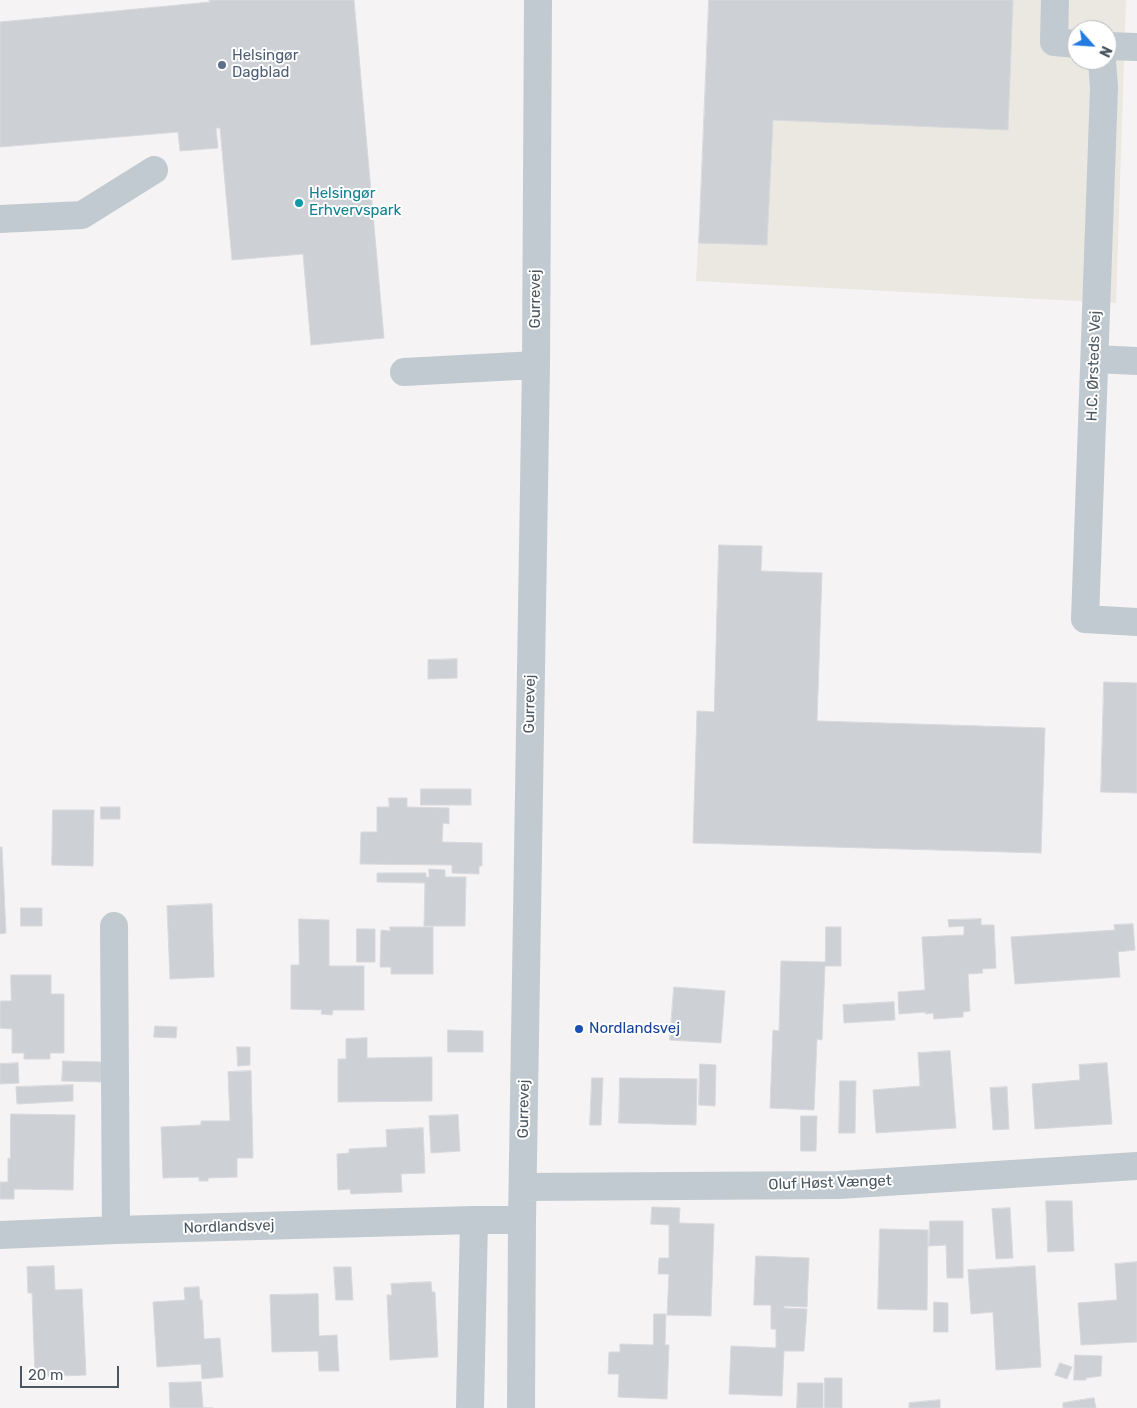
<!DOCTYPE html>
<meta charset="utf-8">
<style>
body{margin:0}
#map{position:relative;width:1137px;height:1408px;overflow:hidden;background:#f5f3f3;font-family:Rubik,sans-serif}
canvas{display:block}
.north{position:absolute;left:1067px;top:20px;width:50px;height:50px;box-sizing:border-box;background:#fff;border:1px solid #b7bcbf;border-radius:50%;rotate:116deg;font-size:14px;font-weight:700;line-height:20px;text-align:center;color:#4b5760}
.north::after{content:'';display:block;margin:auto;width:18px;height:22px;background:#237bdf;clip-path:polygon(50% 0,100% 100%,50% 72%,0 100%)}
.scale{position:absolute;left:20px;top:1366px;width:99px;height:22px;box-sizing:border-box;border:2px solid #4b5760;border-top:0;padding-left:6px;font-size:15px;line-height:18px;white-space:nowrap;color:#4b5760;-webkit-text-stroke:4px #fff;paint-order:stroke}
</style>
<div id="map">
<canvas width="1137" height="1408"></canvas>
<div class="north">N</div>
<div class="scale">20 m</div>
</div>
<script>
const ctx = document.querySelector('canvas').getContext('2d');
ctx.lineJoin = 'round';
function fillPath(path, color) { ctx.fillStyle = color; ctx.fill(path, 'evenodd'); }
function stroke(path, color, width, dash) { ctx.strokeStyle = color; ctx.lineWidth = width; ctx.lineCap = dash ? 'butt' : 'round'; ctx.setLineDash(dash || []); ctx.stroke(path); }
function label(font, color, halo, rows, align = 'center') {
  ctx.font = font + ' Rubik,sans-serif'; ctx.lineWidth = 4; ctx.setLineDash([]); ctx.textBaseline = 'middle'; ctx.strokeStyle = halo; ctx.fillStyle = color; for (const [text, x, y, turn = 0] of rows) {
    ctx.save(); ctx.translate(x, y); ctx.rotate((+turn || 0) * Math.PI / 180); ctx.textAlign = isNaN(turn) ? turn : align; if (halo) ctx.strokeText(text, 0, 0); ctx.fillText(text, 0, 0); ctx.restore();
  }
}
fillPath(new Path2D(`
 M 713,0 L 1126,0 L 1116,303 L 696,281 ZM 1077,30 L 1107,30 L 1107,60 L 1077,60 Z`), '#eae8e1');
const building = new Path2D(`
 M 209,0 L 354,0 L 384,338 L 311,345 L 303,254 L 232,260 L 220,128 L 216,128 L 218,148 L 180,151 L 178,132 L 0,147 L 0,22 L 210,2 Z
 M 709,0 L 1013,0 L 1008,130 L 773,120 L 767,245 L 699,243 Z
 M 719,545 L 762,546 L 761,571 L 822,573 L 817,721 L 1045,728 L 1041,853 L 693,843 L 697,711 L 714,712 Z
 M 457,659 L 457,678 L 428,679 L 428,660 Z
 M 1104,682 L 1137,683 L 1137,793 L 1101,792 Z
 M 421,789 L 471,789 L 471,805 L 421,805 Z
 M 389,798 L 407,798 L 407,807 L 449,808 L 449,824 L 443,823 L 442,842 L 482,843 L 482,866 L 479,866 L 479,874 L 452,873 L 452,865 L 360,864 L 361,832 L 377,832 L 377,807 L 389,807 Z
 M 101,807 L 120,807 L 120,819 L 101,819 Z
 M 53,810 L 94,810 L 93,866 L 52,865 Z
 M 0,847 L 2,847 L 6,933 L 0,934 Z
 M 429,869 L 445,870 L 445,877 L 466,877 L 465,926 L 424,926 L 425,883 L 377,882 L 377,873 L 426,873 L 426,877 L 429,877 Z
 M 212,904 L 214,977 L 170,979 L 167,906 Z
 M 21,908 L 42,908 L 42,926 L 21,926 Z
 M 299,919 L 329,920 L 329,966 L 364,966 L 364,1010 L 333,1010 L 332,1015 L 321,1014 L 322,1010 L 291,1009 L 291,965 L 299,965 Z
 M 981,919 L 981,925 L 994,925 L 996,968 L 982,969 L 983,973 L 968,974 L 970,1011 L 963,1012 L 963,1017 L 934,1019 L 933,1013 L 925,1014 L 926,1012 L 899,1014 L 898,992 L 925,990 L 922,937 L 964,935 L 964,926 L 949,927 L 948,920 Z
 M 1133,924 L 1135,950 L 1118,952 L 1120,977 L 1015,984 L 1011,937 L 1115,930 L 1114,925 Z
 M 390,927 L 433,927 L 433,974 L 391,974 L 391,967 L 380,967 L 381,930 L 390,931 Z
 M 826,927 L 841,927 L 841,966 L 825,966 L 822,1040 L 817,1039 L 814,1110 L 770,1108 L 773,1030 L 779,1031 L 781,961 L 825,962 Z
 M 357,929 L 375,929 L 375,962 L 357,962 Z
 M 11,975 L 51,975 L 51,994 L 64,994 L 64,1053 L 50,1053 L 50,1059 L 24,1059 L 24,1053 L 12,1053 L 12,1029 L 0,1028 L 0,1002 L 1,1001 L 11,1001 Z
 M 674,987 L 725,991 L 721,1043 L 670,1040 Z
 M 894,1002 L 895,1020 L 844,1023 L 843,1005 Z
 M 155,1026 L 177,1027 L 176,1038 L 154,1037 Z
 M 448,1030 L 483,1031 L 483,1052 L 448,1052 Z
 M 367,1038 L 367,1058 L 432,1057 L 432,1101 L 338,1102 L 338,1059 L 346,1059 L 346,1039 Z
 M 237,1047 L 250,1047 L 250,1065 L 238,1066 Z
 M 950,1051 L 956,1128 L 876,1133 L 873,1090 L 920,1086 L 918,1053 Z
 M 63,1061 L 102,1062 L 102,1082 L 62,1081 Z
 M 18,1063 L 19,1083 L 0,1084 L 0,1064 Z
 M 1107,1063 L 1112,1124 L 1035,1129 L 1032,1084 L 1080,1080 L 1079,1065 Z
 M 700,1064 L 716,1065 L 715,1106 L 699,1105 Z
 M 251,1071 L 253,1158 L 237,1158 L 237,1177 L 208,1178 L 208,1181 L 199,1181 L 199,1177 L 163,1178 L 161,1127 L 201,1125 L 201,1121 L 230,1121 L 228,1072 Z
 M 592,1078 L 603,1078 L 601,1125 L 590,1125 Z
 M 620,1078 L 697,1079 L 696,1125 L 619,1123 Z
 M 840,1081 L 856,1081 L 855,1133 L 839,1133 Z
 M 73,1085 L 73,1101 L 17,1104 L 16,1087 Z
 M 1007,1087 L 1009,1129 L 993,1130 L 990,1088 Z
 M 11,1114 L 75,1115 L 73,1190 L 14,1189 L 14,1199 L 0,1199 L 0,1182 L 8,1182 L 8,1158 L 10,1159 Z
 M 458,1115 L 460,1151 L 431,1153 L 429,1116 Z
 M 801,1116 L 817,1116 L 816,1151 L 801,1151 Z
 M 423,1128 L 425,1173 L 401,1174 L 402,1192 L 351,1194 L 350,1189 L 338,1190 L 337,1154 L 349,1153 L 349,1149 L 387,1147 L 386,1130 Z
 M 1046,1201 L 1072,1201 L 1074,1251 L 1048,1252 Z
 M 652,1207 L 680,1208 L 679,1223 L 714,1224 L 711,1316 L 667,1315 L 669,1274 L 658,1274 L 659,1258 L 669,1258 L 669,1225 L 651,1224 Z
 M 1010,1208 L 1013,1258 L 996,1259 L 992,1209 Z
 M 930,1221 L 963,1221 L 963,1278 L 947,1278 L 946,1245 L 929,1246 Z
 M 880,1229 L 928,1230 L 927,1310 L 878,1309 Z
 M 756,1256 L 809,1258 L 807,1307 L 784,1306 L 784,1308 L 807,1309 L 804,1351 L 784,1351 L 782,1396 L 729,1394 L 731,1346 L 776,1348 L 776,1329 L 771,1329 L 771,1305 L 754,1305 Z
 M 1137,1262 L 1137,1342 L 1081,1345 L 1078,1303 L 1117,1300 L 1115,1264 Z
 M 54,1266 L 55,1290 L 82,1289 L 86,1375 L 35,1377 L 32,1293 L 28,1293 L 27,1267 Z
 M 1035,1266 L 1041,1367 L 996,1370 L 993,1312 L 971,1314 L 968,1270 Z
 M 334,1267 L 351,1267 L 353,1300 L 336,1300 Z
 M 431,1282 L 432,1292 L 435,1292 L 438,1357 L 390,1360 L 387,1295 L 392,1295 L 391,1284 Z
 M 199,1287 L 200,1300 L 202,1300 L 204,1339 L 220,1338 L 223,1377 L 202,1379 L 201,1364 L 157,1367 L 153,1302 L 185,1300 L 184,1288 Z
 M 318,1294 L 319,1336 L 337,1335 L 339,1371 L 319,1371 L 318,1351 L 272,1352 L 270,1295 Z
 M 934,1302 L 948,1303 L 948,1332 L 934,1332 Z
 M 654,1314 L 666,1314 L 665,1345 L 669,1345 L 667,1399 L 618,1397 L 619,1374 L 608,1374 L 609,1352 L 620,1352 L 620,1344 L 653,1345 Z
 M 1075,1355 L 1102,1356 L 1101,1376 L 1086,1378 L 1086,1380 L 1074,1380 Z
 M 1060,1363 L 1072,1367 L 1067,1379 L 1055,1375 Z
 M 825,1378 L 842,1378 L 842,1408 L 825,1408 Z
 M 201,1382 L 203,1408 L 213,1408 L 170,1408 L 169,1383 Z
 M 798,1383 L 823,1383 L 823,1408 L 797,1408 Z
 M 1094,1398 L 1096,1408 L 1063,1408 L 1063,1403 Z
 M 940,1400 L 940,1408 L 909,1408 L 909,1403 Z`);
fillPath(building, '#cdd0d5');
stroke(building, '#d7d9de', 1);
stroke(new Path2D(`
 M 1055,0 L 1054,42 L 1077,44
 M 1107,46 L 1137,47
 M 1102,60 L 1104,88 L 1085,619 L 1137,622
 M 0,219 L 82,215 L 154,170
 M 1095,359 L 1137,361
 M 404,372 L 536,365
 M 114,926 L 116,1230
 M 523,1187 L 839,1185 L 1137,1166
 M 0,1235 L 116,1230 L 474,1220 L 522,1220
 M 470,1408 L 474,1220
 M 521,1408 L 522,1220 L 536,365 L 538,0`), '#c2cad1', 28);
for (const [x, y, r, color] of [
 [222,65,5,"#5c6f8a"],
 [299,203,5,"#0f9aa8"],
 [579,1029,5,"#1a4fb4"]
]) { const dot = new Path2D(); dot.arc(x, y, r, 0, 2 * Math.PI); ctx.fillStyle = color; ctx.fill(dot); stroke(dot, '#fff', 2); }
label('15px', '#4e5e75', '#fff', [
 ["Helsingør",232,56],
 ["Dagblad",232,73]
], 'left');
label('15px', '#0d838f', '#fff', [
 ["Helsingør",309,194],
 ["Erhvervspark",309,211]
], 'left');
label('15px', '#4b5760', '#fff', [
 ["Gurrevej",536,299,-90],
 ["H.C. Ørsteds Vej",1094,366,-88],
 ["Gurrevej",530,704,-89],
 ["Gurrevej",524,1109,-89],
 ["Oluf Høst Vænget",830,1183,-2],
 ["Nordlandsvej",229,1227,-2]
]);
label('15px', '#164399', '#fff', [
 ["Nordlandsvej",589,1029]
], 'left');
</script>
